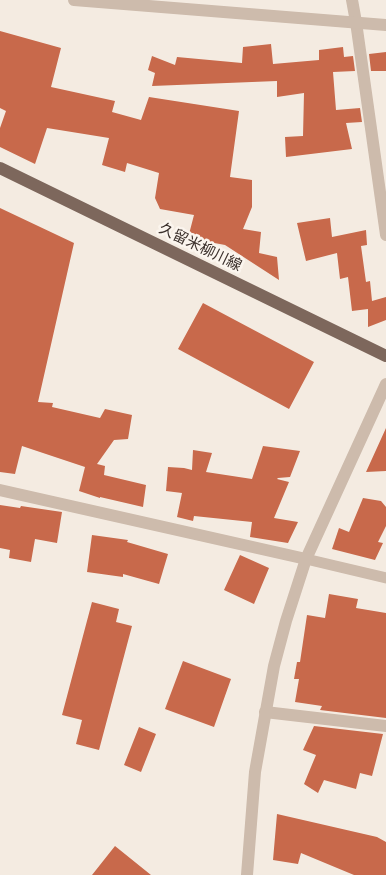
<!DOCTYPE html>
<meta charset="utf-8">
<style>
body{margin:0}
canvas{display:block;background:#f4ebe1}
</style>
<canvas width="386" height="875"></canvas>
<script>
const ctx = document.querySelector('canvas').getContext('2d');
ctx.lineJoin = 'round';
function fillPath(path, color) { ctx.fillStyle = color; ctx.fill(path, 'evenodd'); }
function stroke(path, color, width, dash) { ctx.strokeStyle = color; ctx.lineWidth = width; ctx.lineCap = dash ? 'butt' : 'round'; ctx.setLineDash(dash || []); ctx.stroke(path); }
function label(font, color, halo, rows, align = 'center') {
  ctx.font = font + ' "Titillium Web","Noto Sans JP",sans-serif'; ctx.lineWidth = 5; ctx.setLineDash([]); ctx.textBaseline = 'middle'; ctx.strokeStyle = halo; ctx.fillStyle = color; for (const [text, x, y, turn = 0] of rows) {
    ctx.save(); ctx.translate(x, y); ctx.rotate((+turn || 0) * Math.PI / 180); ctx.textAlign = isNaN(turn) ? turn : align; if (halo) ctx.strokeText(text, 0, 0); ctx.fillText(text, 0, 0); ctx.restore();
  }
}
fillPath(new Path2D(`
 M 0,31 L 61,48 L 51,87 L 115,101 L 112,112 L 141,120 L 149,97 L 239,111 L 230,177 L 252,180 L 252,207 L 243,229 L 261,232 L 259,253 L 277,257 L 279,280 L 225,245 L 188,238 L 194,215 L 160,209 L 155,198 L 159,173 L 127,163 L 125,172 L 102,165 L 109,138 L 47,128 L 35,164 L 0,147 L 0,128 L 6,111 L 0,108 Z
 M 271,44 L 273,64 L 319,60 L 319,50 L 343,47 L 344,57 L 353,56 L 355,71 L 333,72 L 336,110 L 360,108 L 362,122 L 346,123 L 352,149 L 286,157 L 285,137 L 303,136 L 304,93 L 277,97 L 277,81 L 152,86 L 155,73 L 148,70 L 152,56 L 175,65 L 177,57 L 242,63 L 243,47 Z
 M 386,52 L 386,71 L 371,71 L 369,54 Z
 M 0,208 L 74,243 L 38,402 L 53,403 L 52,407 L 100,418 L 105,409 L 132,415 L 128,439 L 114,440 L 97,464 L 105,466 L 104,475 L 146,485 L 143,507 L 100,497 L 100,498 L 79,491 L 85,467 L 22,446 L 15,474 L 0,472 Z
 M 330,218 L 332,237 L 366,230 L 367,245 L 361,246 L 366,282 L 370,281 L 372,301 L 386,297 L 386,320 L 368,327 L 368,309 L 352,311 L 348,277 L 340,279 L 337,253 L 306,261 L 297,223 Z
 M 203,303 L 314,362 L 289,409 L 178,349 Z
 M 386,428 L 386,471 L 366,472 Z
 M 263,446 L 300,451 L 290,477 L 278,478 L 277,479 L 289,482 L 274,518 L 298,522 L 288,543 L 250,537 L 252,522 L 194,516 L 193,521 L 177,517 L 182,493 L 166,491 L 168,467 L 184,468 L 192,470 L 193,450 L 212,453 L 206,472 L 252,479 Z
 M 363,498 L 381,501 L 386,507 L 386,526 L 378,542 L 383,543 L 375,560 L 332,549 L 339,528 L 349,532 Z
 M 0,505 L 20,508 L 21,506 L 62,512 L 57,543 L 35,539 L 31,562 L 9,558 L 10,550 L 0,548 Z
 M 92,535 L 128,540 L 127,542 L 168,554 L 159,584 L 123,574 L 123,577 L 87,572 Z
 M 240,555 L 269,568 L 254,604 L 224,590 Z
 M 329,594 L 358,599 L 356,608 L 386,613 L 386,718 L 320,710 L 322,706 L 295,702 L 299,679 L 294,679 L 297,662 L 300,662 L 307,615 L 325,618 Z
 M 92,602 L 119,609 L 116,622 L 132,626 L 99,750 L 76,744 L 82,720 L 62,715 Z
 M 183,661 L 231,679 L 214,727 L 165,709 Z
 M 314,726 L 383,734 L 372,776 L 360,773 L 356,789 L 324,780 L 318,793 L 304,784 L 316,755 L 303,750 Z
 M 139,727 L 156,734 L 141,772 L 124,765 Z
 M 277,814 L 377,837 L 386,842 L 386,875 L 354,875 L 301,853 L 298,864 L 273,860 Z
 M 115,846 L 151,875 L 92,875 Z`), '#c8694b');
stroke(new Path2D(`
 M 306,559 L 386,578`), '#cdbbac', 11);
stroke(new Path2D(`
 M 352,0 L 356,22 L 386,235
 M 0,490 L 306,559
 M 265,712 L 386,726`), '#cdbbac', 12);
stroke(new Path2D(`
 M 74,0 L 386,25
 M 247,875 L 255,772 L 274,666 L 286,621 L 306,559 L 386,384`), '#cdbbac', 12);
stroke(new Path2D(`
 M 0,168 L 386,356`), '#7d675c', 12);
label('15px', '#3b302b', '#fbf5ee', [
 ["久留米柳川線",200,248,26]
]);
</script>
